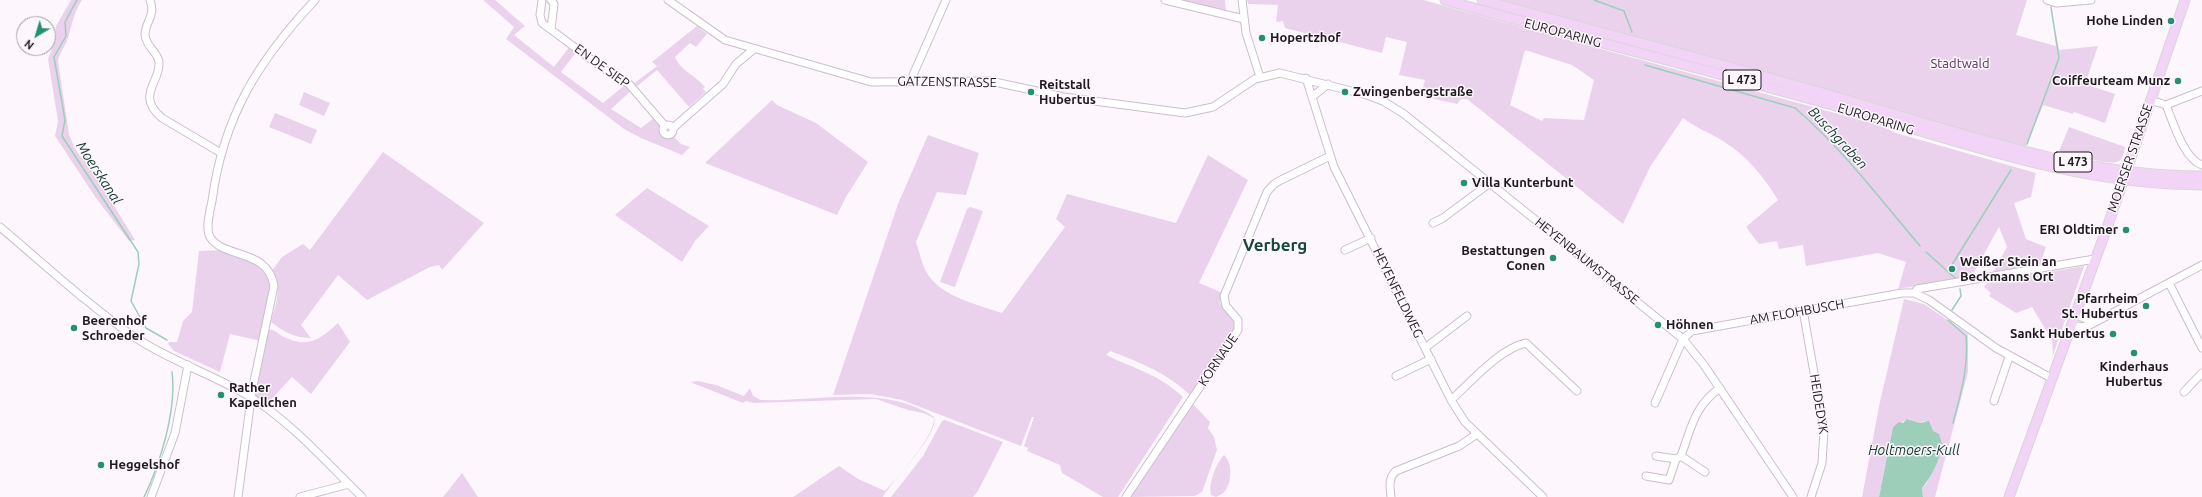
<!DOCTYPE html>
<meta charset="utf-8">
<style>
body{margin:0}
#map{position:relative;width:2202px;height:497px;overflow:hidden;background:#fdf7fd;font-family:Ubuntu,sans-serif}
canvas{display:block}
.north{position:absolute;left:16px;top:16px;width:40px;height:40px;box-sizing:border-box;background:#fdf7fd;border:1px solid #a49fa4;border-radius:50%;rotate:218deg;font-size:11px;font-weight:700;line-height:16px;text-align:center;color:#1f1a1f}
.north::after{content:'';display:block;margin:auto;width:14px;height:18px;background:#249070;clip-path:polygon(50% 0,100% 100%,50% 72%,0 100%)}
</style>
<div id="map">
<canvas width="2202" height="497"></canvas>
<div class="north">N</div>
</div>
<script>
const ctx = document.querySelector('canvas').getContext('2d');
ctx.lineJoin = 'round';
function fillPath(path, color) { ctx.fillStyle = color; ctx.fill(path, 'evenodd'); }
function stroke(path, color, width, dash) { ctx.strokeStyle = color; ctx.lineWidth = width; ctx.lineCap = dash ? 'butt' : 'round'; ctx.setLineDash(dash || []); ctx.stroke(path); }
function label(font, color, halo, rows, align = 'center') {
  ctx.font = font + ' Ubuntu,sans-serif'; ctx.lineWidth = 3; ctx.setLineDash([]); ctx.textBaseline = 'middle'; ctx.strokeStyle = halo; ctx.fillStyle = color; for (const [text, x, y, turn = 0] of rows) {
    ctx.save(); ctx.translate(x, y); ctx.rotate((+turn || 0) * Math.PI / 180); ctx.textAlign = isNaN(turn) ? turn : align; if (halo) ctx.strokeText(text, 0, 0); ctx.fillText(text, 0, 0); ctx.restore();
  }
}
fillPath(new Path2D(`
 M 71,0 L 82,0 C 73,13 72,27 67,41 C 64,48 59,54 58,61 L 69,134 C 73,146 79,157 89,165 L 135,240 L 129,241 L 96,198 L 55,136 L 58,121 L 48,59 L 53,46 L 56,26 Z
 M 483,0 L 495,0 L 525,26 L 514,35 L 554,67 L 570,46 L 577,51 L 561,72 L 603,103 L 625,85 L 632,90 L 611,109 L 641,128 L 654,118 L 661,126 L 661,132 L 664,136 L 669,138 L 673,136 L 681,144 L 690,147 L 682,155 L 641,138 L 624,129 L 506,39 L 514,27 Z
 M 1182,0 L 1225,0 L 1226,11 Z
 M 1247,0 L 1423,0 L 1864,121 L 1883,127 L 1896,133 L 2036,173 L 2031,197 L 2014,203 L 2026,239 L 2046,247 L 2040,264 L 1993,272 L 2007,247 L 1999,227 L 1972,276 L 1898,289 L 1906,262 L 1878,253 L 1806,266 L 1803,245 L 1779,249 L 1777,241 L 1759,244 L 1746,227 L 1778,200 C 1764,177 1747,156 1723,141 C 1710,133 1694,127 1683,118 L 1650,167 L 1623,224 L 1467,99 L 1461,99 L 1457,104 L 1421,96 L 1425,80 L 1399,75 L 1407,42 L 1386,37 L 1382,53 L 1285,28 L 1283,21 L 1276,22 L 1278,5 L 1248,4 ZM 1525,50 L 1572,65 L 1594,80 L 1584,120 L 1544,118 L 1542,121 L 1510,105 Z
 M 1501,0 L 2027,0 L 2016,35 L 2056,46 L 2051,9 L 2059,50 L 2098,46 L 2085,84 L 2115,94 L 2105,123 L 2074,112 L 2073,114 L 2043,105 L 2025,149 Z
 M 697,26 L 707,34 L 696,47 L 690,43 L 675,57 C 680,70 696,76 705,87 L 703,89 L 706,92 L 689,107 L 657,70 L 635,88 L 632,85 L 657,66 L 652,62 Z
 M 304,92 L 330,103 L 324,116 L 299,105 Z
 M 772,100 L 777,105 L 816,123 L 868,162 L 846,197 L 837,215 L 705,163 Z
 M 275,113 L 317,130 L 311,144 L 269,127 Z
 M 2069,127 L 2125,147 C 2124,152 2123,161 2116,162 C 2107,165 2070,154 2059,151 Z
 M 928,135 L 979,153 L 966,195 L 937,192 L 916,242 C 920,253 922,267 929,276 C 945,298 979,305 1002,313 L 1065,227 L 1056,219 L 1067,194 L 1176,223 L 1208,155 L 1248,180 L 1199,283 L 1223,293 L 1220,297 L 1220,303 L 1237,323 L 1234,331 L 1190,395 C 1167,373 1140,362 1110,351 L 1106,355 C 1135,369 1159,374 1183,397 L 1118,497 L 1103,497 L 1062,473 L 1060,465 L 1027,451 L 1028,448 L 1024,446 L 1034,417 L 1032,417 L 1021,446 L 902,400 L 870,394 L 833,395 L 898,204 Z
 M 383,152 L 484,223 L 442,270 L 439,265 L 430,267 L 367,300 L 338,275 L 301,325 L 311,338 C 295,338 284,332 271,322 C 275,306 284,286 271,272 L 282,257 L 303,244 L 310,250 Z
 M 647,188 L 709,226 L 695,241 L 682,262 L 615,215 Z
 M 970,207 L 983,211 L 955,287 L 940,282 L 967,209 Z
 M 226,250 L 260,266 L 271,282 L 261,341 L 230,334 L 220,372 L 174,351 L 168,344 L 169,342 L 177,342 L 183,321 L 192,312 L 199,251 Z
 M 2084,266 L 2053,355 L 2052,340 L 2032,307 L 2016,313 L 1989,296 L 1991,293 L 1984,287 L 1987,283 Z
 M 1904,299 L 1924,304 L 1968,334 L 1968,372 L 1935,497 L 1923,497 L 1922,488 L 1927,483 L 1932,470 L 1933,431 L 1925,421 L 1920,423 L 1908,419 L 1893,427 L 1879,497 L 1862,497 L 1879,406 Z
 M 338,323 L 350,342 L 311,394 L 292,377 L 266,405 L 256,398 L 254,393 L 268,330 C 274,329 277,333 282,336 C 307,349 320,340 338,323 Z
 M 698,381 L 716,385 L 744,396 L 750,388 L 753,396 L 761,400 C 815,402 886,384 934,417 C 940,435 892,480 883,497 L 793,497 L 839,466 L 858,479 L 885,491 C 898,477 935,436 934,418 L 923,413 L 908,410 L 876,399 L 754,403 L 746,401 L 743,403 L 690,382 Z
 M 1190,404 L 1194,405 L 1210,422 L 1208,428 L 1214,437 L 1217,450 L 1202,492 L 1195,496 L 1130,497 Z
 M 945,420 L 1003,442 L 978,491 L 973,497 L 891,497 L 923,456 L 942,421 Z
 M 1224,455 C 1233,463 1232,482 1225,491 C 1223,494 1219,495 1216,497 L 1211,495 C 1208,483 1216,464 1224,455 Z
 M 462,473 L 478,497 L 443,497 Z`), '#ead2ed');
fillPath(new Path2D(`
 M 1907,419 L 1920,423 L 1929,421 L 1933,431 L 1939,434 C 1940,438 1942,442 1942,446 C 1941,457 1930,480 1922,488 L 1923,497 L 1879,497 L 1893,427 L 1899,422 L 1903,423 Z`), '#9cceba');
stroke(new Path2D(`
 M 77,0 L 65,22 L 66,36 L 54,57 L 65,120 L 62,136 L 138,252 L 139,264 L 131,301 L 146,328 L 167,340
 M 1594,0 L 1624,11 L 1632,32
 M 1645,65 L 1795,108 C 1842,148 1880,199 1920,246
 M 2027,144 L 2059,58 L 2051,7
 M 1926,252 L 1955,278
 M 1948,271 L 2011,170
 M 1952,310 L 1961,296 L 1960,289
 M 1948,320 L 1966,336 C 1969,366 1961,393 1953,423
 M 1942,446 L 1946,450
 M 144,497 C 160,464 177,410 172,372`), '#9cceba', 1.5);
const minor = new Path2D(`
 M 150,0 C 156,17 145,21 145,35 C 146,47 158,52 159,62 C 161,82 135,95 162,118 L 221,153
 M 542,0 L 540,15 L 542,23 L 604,69 L 629,84 L 665,126
 M 668,0 L 725,40 L 871,82 L 990,81 L 1064,97 L 1185,113 L 1213,107 L 1255,79 L 1280,73 L 1367,95 L 1383,101 L 1404,114 L 1683,339 L 1704,365 L 1793,497
 M 1165,0 L 1244,19
 M 1242,0 L 1246,33 L 1260,77
 M 2047,0 L 2056,3 L 2091,0
 M 551,29 L 554,4 L 551,0
 M 1306,78 L 1334,167 L 1451,400 L 1465,422 L 1543,497
 M 913,81 L 913,75 L 946,0
 M 1312,97 L 1328,84
 M 2150,100 L 2166,105 L 2202,91
 M 2166,105 C 2173,122 2184,159 2202,165
 M663 130a5 5 0 1 1 10 0a5 5 0 1 1-10 0Z
 M 673,128 L 723,84 L 736,64 L 754,49
 M 1433,223 L 1443,218 L 1490,183
 M 0,227 C 44,264 88,305 136,338 C 172,362 215,375 252,398 C 293,424 327,463 362,497
 M 1345,250 L 1371,238
 M 2169,283 L 2202,348
 M 1914,293 L 1917,289 L 2095,259
 M 1803,310 L 1824,430 L 1822,463 L 1811,497
 M 2075,314 L 2086,319 L 2100,318
 M 2071,325 L 2082,327 L 2090,325 L 2202,265
 M 1425,348 L 1467,316
 M 1396,376 L 1431,359
 M 2184,392 L 2202,373
 M 1451,400 C 1471,382 1499,349 1526,343 L 1577,391
 M 1994,401 L 2009,357
 M 1655,403 L 1683,339 L 1692,331 L 1902,293 L 1914,293 L 1929,300 L 1996,348 L 2051,378
 M 1656,456 L 1676,459
 M 1705,472 L 1681,456 C 1691,429 1694,406 1720,388
 M 1646,476 L 1669,480 L 1676,459 L 1681,456
 M 151,497 L 175,433 L 188,365
 M 238,497 L 252,391 L 274,286 C 268,248 223,259 210,237 C 205,228 210,211 212,201 C 223,117 258,61 315,0
 M 300,497 L 349,484
 M 1126,497 L 1238,330 L 1238,320 L 1226,306 L 1224,296 L 1267,192 L 1273,185 L 1279,181 L 1330,156
 M 1391,497 C 1390,487 1388,478 1396,471 L 1459,446 L 1477,434`);
const major = new Path2D(`
 M 1445,0 C 1576,37 1708,70 1839,107 C 1959,141 2075,185 2202,185
 M 1482,0 C 1608,35 1735,67 1860,104 C 1972,137 2084,176 2202,176
 M 2009,497 L 2109,222 L 2185,0`);
stroke(minor, '#cbbecd', 9);
stroke(major, '#d7d6d7', 11);
stroke(minor, '#fff', 7);
stroke(major, '#f2d4f6', 9);
for (const [x, y, r, color] of [
 [2171,21,4,"#249070"],
 [1262,38,4,"#249070"],
 [2178,81,4,"#249070"],
 [1031,92,4,"#249070"],
 [1345,92,4,"#249070"],
 [1464,183,4,"#249070"],
 [2126,230,4,"#249070"],
 [1553,258,4,"#249070"],
 [1952,269,4,"#249070"],
 [2146,306,4,"#249070"],
 [1658,325,4,"#249070"],
 [74,328,4,"#249070"],
 [2113,334,4,"#249070"],
 [2134,353,4,"#249070"],
 [221,395,4,"#249070"],
 [101,465,4,"#249070"]
]) { const dot = new Path2D(); dot.arc(x, y, r, 0, 2 * Math.PI); ctx.fillStyle = color; ctx.fill(dot); stroke(dot, '#fdf7fd', 1.5); }
for (const [x, y, w] of [
 [1742,80,38],
 [2073,162,38]
]) { const box = new Path2D(); box.roundRect(x - w / 2, y - 10, w, 20, 3); ctx.fillStyle = '#fdf7fd'; ctx.fill(box); stroke(box, '#1f1a1f', 1); }
label('bold 12px', '#1f1a1f', null, [
 ["L 473",1742,80],
 ["L 473",2073,162]
]);
label('bold 13px', '#1f1a1f', '#fdf7fd', [
 ["Hohe Linden",2163,21,"right"],
 ["Hopertzhof",1270,38],
 ["Coiffeurteam Munz",2170,81,"right"],
 ["Reitstall",1039,85],
 ["Hubertus",1039,100],
 ["Zwingenbergstraße",1353,92],
 ["Villa Kunterbunt",1472,183],
 ["ERI Oldtimer",2118,230,"right"],
 ["Bestattungen",1545,251,"right"],
 ["Conen",1545,266,"right"],
 ["Weißer Stein an",1960,262],
 ["Beckmanns Ort",1960,277],
 ["Pfarrheim",2138,299,"right"],
 ["St. Hubertus",2138,314,"right"],
 ["Beerenhof",82,321],
 ["Schroeder",82,336],
 ["Höhnen",1666,325],
 ["Sankt Hubertus",2105,334,"right"],
 ["Kinderhaus",2134,367,"center"],
 ["Hubertus",2134,382,"center"],
 ["Rather",229,388],
 ["Kapellchen",229,403],
 ["Heggelshof",109,465]
], 'left');
label('13px', '#1f1a1f', '#fdf7fd', [
 ["EUROPARING",1563,33,15],
 ["EN DE SIEP",602,66,36],
 ["GATZENSTRASSE",947,82,1],
 ["EUROPARING",1876,119,17],
 ["MOERSER STRASSE",2130,158,-71],
 ["HEYENBAUMSTRASSE",1587,261,39],
 ["HEYENFELDWEG",1398,293,64],
 ["AM FLOHBUSCH",1797,312,-10],
 ["KORNAUE",1218,360,-56],
 ["HEIDEDYK",1819,404,81]
]);
label('13px', '#58305e', '#fdf7fd', [
 ["Stadtwald",1960,64]
]);
label('italic 14px', '#0f3a2c', '#fdf7fd', [
 ["Buschgraben",1838,138,47],
 ["Moerskanal",99,173,57],
 ["Holtmoers-Kull",1914,450]
]);
label('bold 17px', '#174837', '#fdf7fd', [
 ["Verberg",1275,245]
]);
</script>
